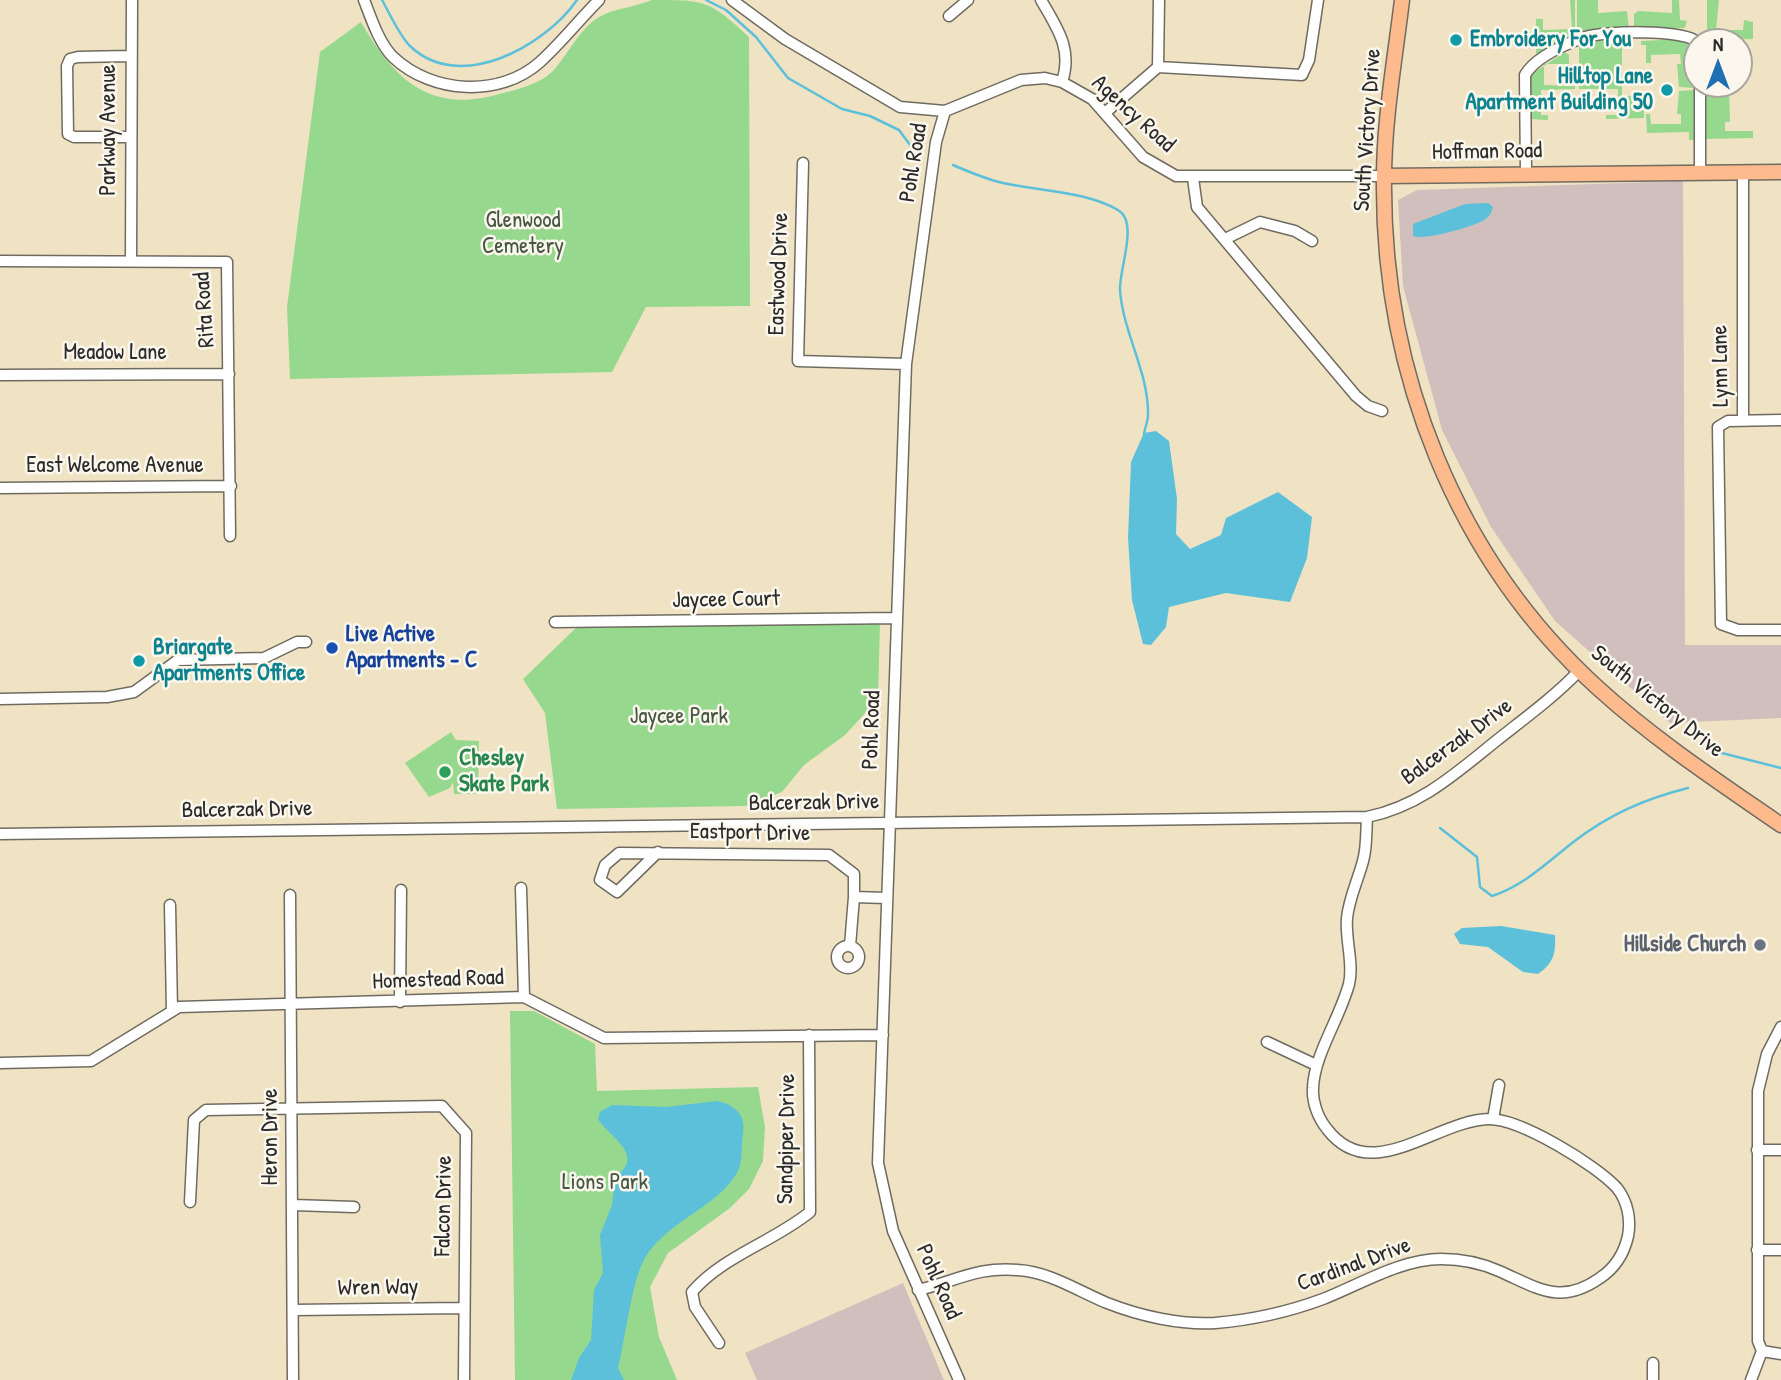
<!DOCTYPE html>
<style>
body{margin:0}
#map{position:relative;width:1781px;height:1380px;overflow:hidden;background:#efe3c4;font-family:"Patrick Hand",sans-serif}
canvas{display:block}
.north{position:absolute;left:1683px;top:28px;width:70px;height:70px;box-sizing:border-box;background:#fbf7ec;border:2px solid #a8a59f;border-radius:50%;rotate:0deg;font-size:19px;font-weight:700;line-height:28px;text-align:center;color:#2b2b2b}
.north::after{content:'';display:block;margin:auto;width:24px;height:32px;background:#1f6fb2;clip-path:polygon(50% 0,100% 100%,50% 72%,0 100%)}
</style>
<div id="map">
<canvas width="1781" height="1380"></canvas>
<div class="north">N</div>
</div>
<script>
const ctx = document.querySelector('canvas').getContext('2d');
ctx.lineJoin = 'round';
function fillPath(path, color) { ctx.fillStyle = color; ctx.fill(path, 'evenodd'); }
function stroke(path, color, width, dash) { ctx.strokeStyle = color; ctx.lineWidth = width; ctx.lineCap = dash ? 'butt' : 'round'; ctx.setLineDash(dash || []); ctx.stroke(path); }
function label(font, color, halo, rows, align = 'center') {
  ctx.font = font + ' "Patrick Hand",sans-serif'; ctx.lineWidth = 5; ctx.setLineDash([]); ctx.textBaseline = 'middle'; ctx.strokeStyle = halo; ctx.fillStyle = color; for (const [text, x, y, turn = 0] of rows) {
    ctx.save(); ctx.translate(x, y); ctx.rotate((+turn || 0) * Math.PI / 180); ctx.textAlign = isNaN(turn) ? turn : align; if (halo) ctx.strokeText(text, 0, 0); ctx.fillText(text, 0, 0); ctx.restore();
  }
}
fillPath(new Path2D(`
 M 1683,181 L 1685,645 L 1781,645 L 1781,718 L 1670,723 L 1555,621 L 1491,527 L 1442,430 L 1403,286 L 1398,200 L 1417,190 Z
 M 903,1283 L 944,1380 L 757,1380 L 745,1353 Z`), '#d1bfbd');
fillPath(new Path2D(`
 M 652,0 C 706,0 709,0 749,37 L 750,306 L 646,307 L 612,372 L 290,379 L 287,307 L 320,52 L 361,22 C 395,81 431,115 503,93 C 519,89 539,84 552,72 C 568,55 580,27 601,16 C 616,8 636,7 652,0 Z
 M 1570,0 L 1575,0 L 1575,33 L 1536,54 L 1536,19 L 1543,19 L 1543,30 L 1572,29 Z
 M 1577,0 L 1598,0 L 1598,13 L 1627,11 L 1629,28 L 1597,28 L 1577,34 Z
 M 1672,0 L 1679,0 L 1680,20 L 1687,21 L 1685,28 L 1634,28 L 1634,14 L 1638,11 L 1672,13 Z
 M 1707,0 L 1719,0 L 1716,30 L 1743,30 L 1744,20 L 1753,22 L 1753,39 L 1707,40 Z
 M 1683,39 L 1694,49 L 1694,88 L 1679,87 L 1677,64 L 1681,64 L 1680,54 L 1651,55 L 1651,63 L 1646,63 L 1646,45 L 1641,45 L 1641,41 Z
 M 1632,40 L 1633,45 L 1622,48 L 1622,96 L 1637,96 L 1638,103 L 1644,103 L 1644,118 L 1606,119 L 1606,115 L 1618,115 L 1618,89 L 1579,89 L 1579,45 L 1597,41 Z
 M 1565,52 L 1569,55 L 1569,64 L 1544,64 L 1544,85 L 1575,86 L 1575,89 L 1541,90 L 1541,115 L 1548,115 L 1548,120 L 1530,119 L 1530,75 Z
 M 1705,84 L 1729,84 L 1730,122 L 1725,122 L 1725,131 L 1753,131 L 1753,138 L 1705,139 Z
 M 1694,90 L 1695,140 L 1689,140 L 1689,132 L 1647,133 L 1646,114 L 1650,114 L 1651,124 L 1681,124 L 1681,114 L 1677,114 L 1679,91 Z
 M 880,623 L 878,699 L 845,735 L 804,765 L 782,792 L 746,806 L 557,809 L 545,713 L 523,679 L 578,626 Z
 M 451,732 L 456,740 L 479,741 L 478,794 L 454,794 L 453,782 L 450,788 L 429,797 L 405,763 Z
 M 510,1011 L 534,1011 L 595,1044 L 597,1091 L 758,1087 L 765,1127 L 763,1161 L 749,1189 L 730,1208 L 668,1253 L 650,1287 L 659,1337 L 677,1380 L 515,1380 Z`), '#97d88f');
fillPath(new Path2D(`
 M 1488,203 L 1493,207 C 1492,212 1489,217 1484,220 C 1473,227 1423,241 1413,236 L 1413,224 L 1465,204 Z
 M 1156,431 L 1169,441 L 1177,499 L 1176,534 L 1190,549 L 1221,535 L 1226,518 L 1278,492 L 1312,517 L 1307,558 L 1290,602 L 1226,593 L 1169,607 L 1166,627 L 1151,645 L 1143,644 L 1132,600 L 1128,538 L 1131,462 L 1144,433 Z
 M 1501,926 L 1555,935 C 1556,954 1553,964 1538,974 L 1523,972 L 1488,947 L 1460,944 L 1454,934 L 1462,928 Z
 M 717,1101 C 735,1105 746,1114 743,1134 C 741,1145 743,1161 738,1171 C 719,1208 660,1223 642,1264 C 631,1288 625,1340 618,1368 L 624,1380 L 571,1380 L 579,1358 L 591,1340 L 594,1290 L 603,1273 L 600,1235 L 612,1205 L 615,1177 C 647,1155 609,1137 598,1119 L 600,1112 L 612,1105 L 666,1107 Z`), '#5cc0da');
stroke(new Path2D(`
 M 382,0 C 390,14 399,35 410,46 C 460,94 545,46 577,0
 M 706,0 L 726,10 L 756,37 L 788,78 L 842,109 L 870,116 L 899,130 L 916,153
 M 953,165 C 969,172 986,179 1003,183 C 1039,191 1085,191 1118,210 C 1139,222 1119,269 1120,290 C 1123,333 1149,373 1148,415 C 1148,422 1144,429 1144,436
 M 1714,751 L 1781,768
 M 1440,828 L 1477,857 L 1480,887 L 1492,896 C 1523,886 1547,863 1572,843 C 1608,815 1644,799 1688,788`), '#5cc0da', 2.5);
const minor = new Path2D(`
 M 364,0 C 371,18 379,43 393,57 C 432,94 500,98 540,62 C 561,43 579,20 599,0
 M 732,0 L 785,39 L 900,107 L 945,111 L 1021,80 L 1045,78 L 1062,82 L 1092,99 L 1143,157 L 1176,176 L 1384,176
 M 1041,0 C 1057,28 1073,49 1062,82
 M 949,16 L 968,0
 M 1158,67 L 1159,0
 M 945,111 L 936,142 L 906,364 L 878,1163 L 893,1231 L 959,1380
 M 1106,112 L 1158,67 L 1302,75 L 1309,60 L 1318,0
 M 130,137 L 74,137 L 68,134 L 67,66 L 70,59 L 78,57 L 130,56
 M 803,163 L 798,361 L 906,364
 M 1700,172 L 1700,84
 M 1743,172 L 1743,420
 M 1526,174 L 1525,75 C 1535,57 1566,44 1585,37 C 1603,31 1685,29 1697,42
 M 1193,178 L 1197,207 L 1356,396 L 1368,406 L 1382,411
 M 1225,239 L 1260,222 L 1295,231 L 1312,241
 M 131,259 L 132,0
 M 0,261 L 227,262 L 230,536
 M 0,375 L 229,374
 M 1781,420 L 1728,421 L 1718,427 L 1721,624 L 1738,630 L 1781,630
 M 0,488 L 231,486
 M 555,622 L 897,618
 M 0,699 L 107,697 L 134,692 L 178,660 L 264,658 L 297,642 L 306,642
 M 0,834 L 1367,817 C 1420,806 1455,774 1496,741 C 1525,718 1554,697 1579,671
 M 658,852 L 617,892 L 600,880 L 605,865 L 619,853 L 829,855 L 854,874 L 854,897 L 886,898
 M 521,888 L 524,997
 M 290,895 L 293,1380
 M 170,905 L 172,1011
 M837 957a11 11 0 1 1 22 0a11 11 0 1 1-22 0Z
 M 850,946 L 854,897
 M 400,1002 L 401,890
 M 1781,1027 L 1767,1054 L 1758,1091 L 1758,1341 L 1762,1351 L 1781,1354
 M 1267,1042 L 1316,1065
 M 0,1063 L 91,1061 L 179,1007 L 524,997 L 604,1038 L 883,1035
 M 1493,1119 L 1499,1085
 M 1757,1150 L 1781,1150
 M 190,1202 L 194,1120 L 206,1110 L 442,1106 L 466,1133 L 464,1380
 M 293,1205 L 354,1207
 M 1757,1250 L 1781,1250
 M 918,1290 C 954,1282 978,1266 1018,1270 C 1050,1272 1078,1291 1107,1303 C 1140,1316 1180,1325 1215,1323 C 1252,1320 1288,1312 1323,1299 C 1359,1285 1401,1259 1441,1259 C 1460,1259 1481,1263 1499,1271 C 1538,1288 1560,1306 1600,1278 C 1615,1268 1624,1254 1628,1236 C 1631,1220 1628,1202 1617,1188 C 1596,1165 1521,1119 1489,1119 C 1436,1120 1371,1187 1327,1129 C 1318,1118 1312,1102 1313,1088 C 1314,1055 1340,1018 1349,984 C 1354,964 1345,939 1347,918 C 1349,898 1358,880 1363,861 C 1367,847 1366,832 1367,817
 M 293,1310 L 463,1308
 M 719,1343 L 695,1307 L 692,1292 C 723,1256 773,1242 810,1212 L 809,1035
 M 1653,1363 L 1653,1380
 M 1751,1380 L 1762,1351`);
const major = new Path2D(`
 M 1402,0 C 1395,59 1384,119 1384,179 C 1382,371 1455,559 1599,689 C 1655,740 1719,782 1781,825
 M 1384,176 L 1781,172`);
stroke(minor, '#706b61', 13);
stroke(major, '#706b61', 17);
stroke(minor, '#fff', 10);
stroke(major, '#fcba8d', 14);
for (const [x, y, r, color] of [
 [1456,40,7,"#0f9aa8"],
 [1667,90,7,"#0f9aa8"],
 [332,648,7,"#1a4fb4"],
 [139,661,7,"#0f9aa8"],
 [445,772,7,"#2e9e5b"],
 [1760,945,7,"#6b7280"]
]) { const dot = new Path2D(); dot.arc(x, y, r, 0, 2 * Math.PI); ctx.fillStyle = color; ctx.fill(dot); stroke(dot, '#fbf7ec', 2.5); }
label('bold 23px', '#0d838f', '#fbf7ec', [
 ["Embroidery For You",1470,40],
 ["Hilltop Lane",1653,77,"right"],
 ["Apartment Building 50",1653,103,"right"],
 ["Briargate",153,648],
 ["Apartments Office",153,674]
], 'left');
label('23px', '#2b2b2b', '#fbf7ec', [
 ["Agency Road",1133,114,42],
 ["Parkway Avenue",109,130,-90],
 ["South Victory Drive",1368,130,-86],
 ["Hoffman Road",1487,152,-1],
 ["Pohl Road",914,163,-81],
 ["Eastwood Drive",779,274,-88],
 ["Rita Road",205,310,-94],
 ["Meadow Lane",115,353],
 ["Lynn Lane",1721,366,-91],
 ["East Welcome Avenue",115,466],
 ["Jaycee Court",726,600,-1],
 ["South Victory Drive",1657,702,39],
 ["Pohl Road",872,730,-88],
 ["Balcerzak Drive",1457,742,-36],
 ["Balcerzak Drive",814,803,-1],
 ["Balcerzak Drive",247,810,-1],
 ["Eastport Drive",750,833,1],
 ["Homestead Road",438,980,-2],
 ["Heron Drive",271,1137,-90],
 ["Sandpiper Drive",787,1139,-89],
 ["Falcon Drive",444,1206,-89],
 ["Cardinal Drive",1354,1265,-20],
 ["Pohl Road",938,1282,66],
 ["Wren Way",378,1288,-1]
]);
label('23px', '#465644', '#fbf7ec', [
 ["Glenwood",523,221],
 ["Cemetery",523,247],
 ["Jaycee Park",679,717],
 ["Lions Park",605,1183]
]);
label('bold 23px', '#164399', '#fbf7ec', [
 ["Live Active",346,635],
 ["Apartments - C",346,661]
], 'left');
label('bold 23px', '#27864d', '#fbf7ec', [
 ["Chesley",459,759],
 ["Skate Park",459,785]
], 'left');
label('bold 23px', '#5b616d', '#fbf7ec', [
 ["Hillside Church",1746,945]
], 'right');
</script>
